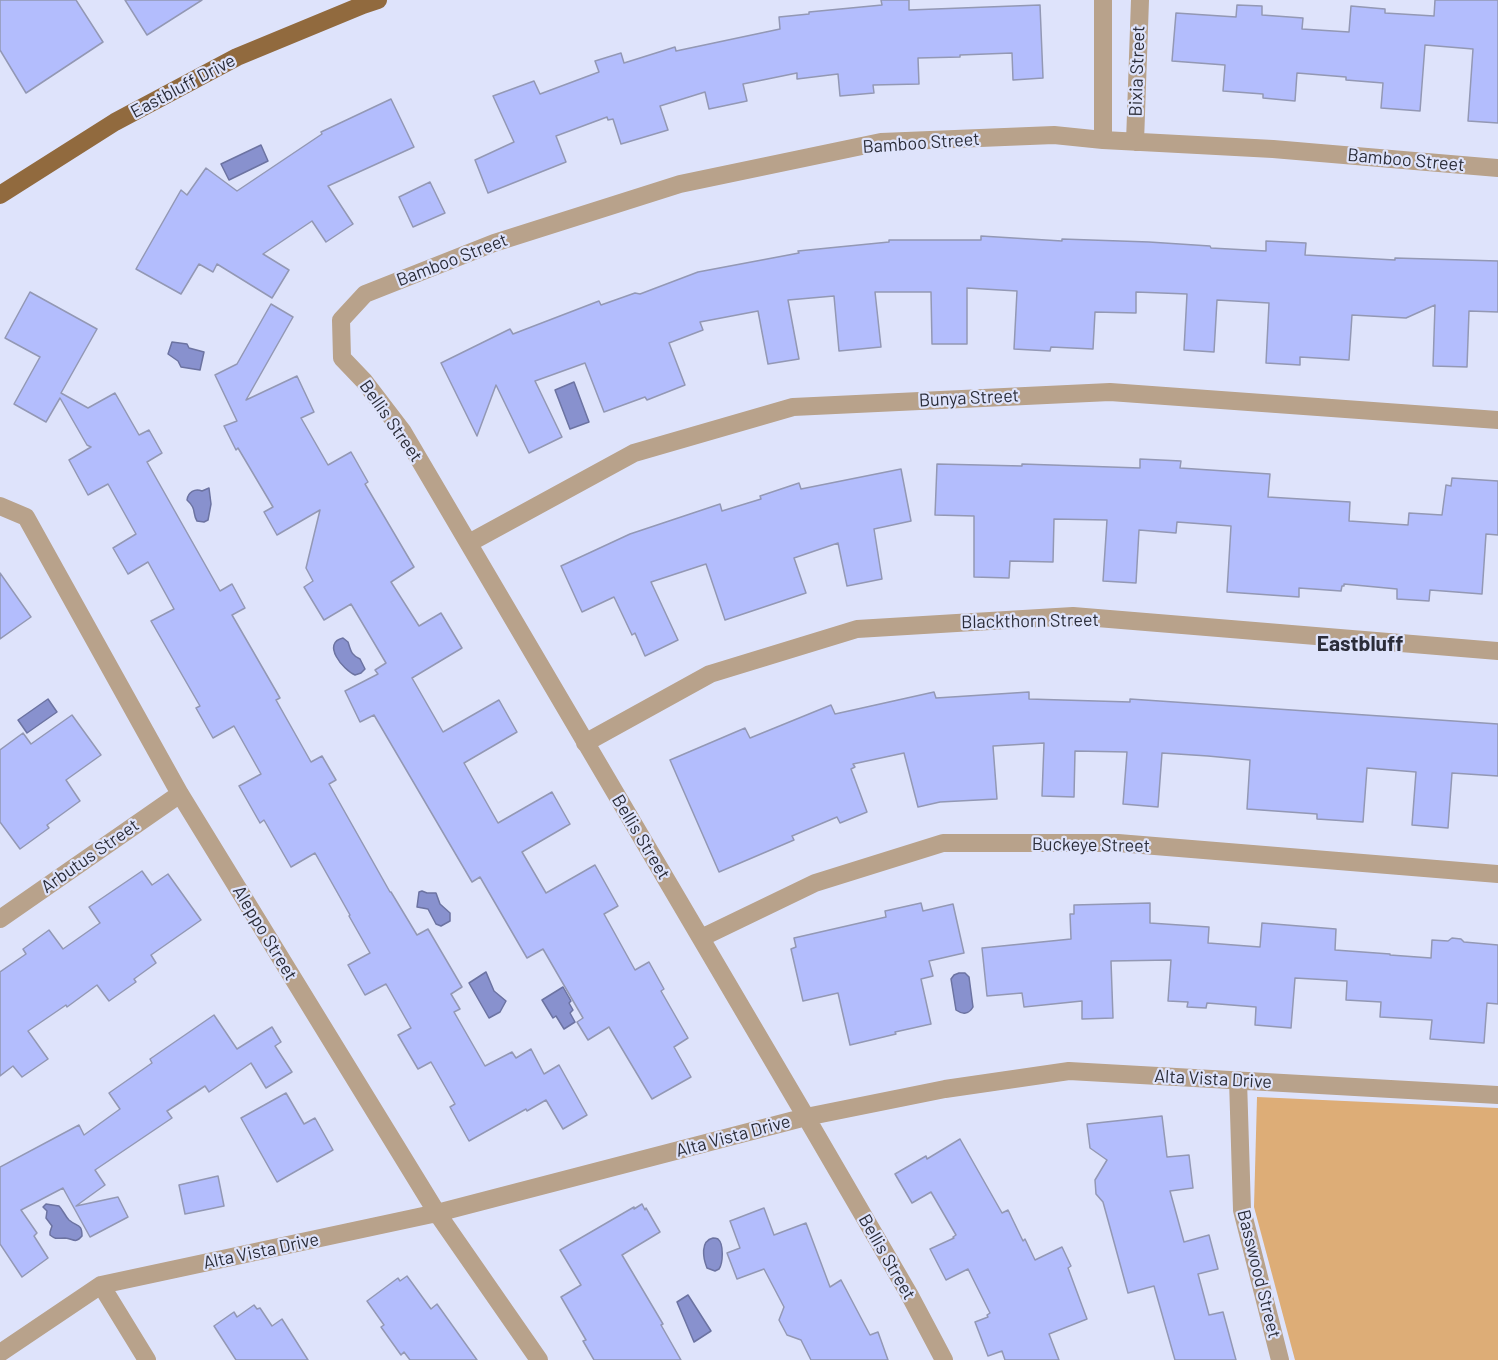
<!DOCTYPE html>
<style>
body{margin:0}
canvas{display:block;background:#dee3fb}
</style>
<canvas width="1498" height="1360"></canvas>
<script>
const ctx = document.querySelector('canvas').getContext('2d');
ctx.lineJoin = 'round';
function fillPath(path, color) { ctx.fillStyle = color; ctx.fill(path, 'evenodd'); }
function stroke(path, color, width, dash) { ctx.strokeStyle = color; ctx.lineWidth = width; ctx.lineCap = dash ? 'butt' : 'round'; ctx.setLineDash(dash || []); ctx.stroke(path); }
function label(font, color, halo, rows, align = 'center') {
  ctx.font = font + ' Barlow,sans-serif'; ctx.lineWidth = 4.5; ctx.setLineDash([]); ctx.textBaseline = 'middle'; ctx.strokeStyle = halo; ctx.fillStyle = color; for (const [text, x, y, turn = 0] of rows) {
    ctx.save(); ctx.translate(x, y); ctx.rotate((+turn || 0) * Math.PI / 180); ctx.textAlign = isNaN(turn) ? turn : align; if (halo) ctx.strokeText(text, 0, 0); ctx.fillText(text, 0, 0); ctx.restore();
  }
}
fillPath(new Path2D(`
 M 1257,1097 L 1498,1108 L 1498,1360 L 1295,1360 L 1254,1207 Z`), '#ddad77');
const water = new Path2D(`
 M 261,145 L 268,161 L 229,180 L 221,164 Z
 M 172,342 L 187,344 L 189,348 L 204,352 L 200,370 L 181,367 L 178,361 L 168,354 Z
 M 574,382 L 589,422 L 570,429 L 555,390 Z
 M 209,488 L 211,504 L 208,520 L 204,522 L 197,521 C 192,513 197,509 187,500 C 188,492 195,488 202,491 Z
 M 343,638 L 348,642 C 351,651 351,655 360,659 L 365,669 L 361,673 L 355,675 C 343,670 321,643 343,638 Z
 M 48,699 L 57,712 L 27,733 L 18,720 Z
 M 422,891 L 427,893 L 436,893 L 440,904 L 450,913 L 450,921 L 441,926 L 436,924 L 428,909 L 417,907 L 419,892 Z
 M 486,972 L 494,991 L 506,1001 L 500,1012 L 489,1018 L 469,983 Z
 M 959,973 L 965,973 L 969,977 L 973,1007 C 969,1014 963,1015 956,1010 L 951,979 L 954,975 Z
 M 563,987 L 571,1001 L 569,1003 L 573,1010 L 570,1013 L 575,1022 L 564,1029 L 556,1016 L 553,1018 L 542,1000 Z
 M 46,1204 L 59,1206 C 63,1210 65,1216 69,1220 C 77,1227 82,1223 82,1236 C 75,1244 74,1239 65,1238 C 58,1238 56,1240 50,1235 L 50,1232 L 52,1226 L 46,1218 L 47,1211 L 43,1207 Z
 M 713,1238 C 714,1238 716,1238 718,1239 C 724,1244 723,1263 719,1269 L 715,1271 L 707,1268 C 703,1258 700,1241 713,1238 Z
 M 688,1295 L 711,1331 L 694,1342 L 677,1302 Z`);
fillPath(water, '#8891ce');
stroke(water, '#6c73a1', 1.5);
const building = new Path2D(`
 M 0,0 L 76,0 L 103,42 L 26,93 L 0,50 Z
 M 125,0 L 202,0 L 147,35 Z
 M 881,0 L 909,0 L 909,10 L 1040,5 L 1043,78 L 1013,80 L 1012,53 L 960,55 L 960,57 L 918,58 L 919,84 L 873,85 L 874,93 L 840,96 L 838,74 L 797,79 L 797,73 L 743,84 L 747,101 L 709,109 L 705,92 L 660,106 L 668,130 L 621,144 L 613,119 L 608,120 L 607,117 L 556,136 L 566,162 L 488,193 L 475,160 L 514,142 L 493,96 L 534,81 L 540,94 L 599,72 L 595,61 L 621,53 L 624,63 L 675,47 L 676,51 L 780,29 L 779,17 L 809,14 L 809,12 L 882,5 Z
 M 1435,0 L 1498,0 L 1498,123 L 1468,121 L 1473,49 L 1425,45 L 1420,111 L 1381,108 L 1383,83 L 1346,80 L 1346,77 L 1297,73 L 1295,101 L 1263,98 L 1263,94 L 1223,91 L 1225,65 L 1172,61 L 1176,13 L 1236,17 L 1237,5 L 1262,6 L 1262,15 L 1303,18 L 1302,29 L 1349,32 L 1351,6 L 1385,9 L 1385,13 L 1434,16 Z
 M 391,99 L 414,147 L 328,186 L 353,224 L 326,242 L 312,221 L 263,254 L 289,270 L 272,298 L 217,264 L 213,272 L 199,264 L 181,294 L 136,269 L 181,190 L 187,195 L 206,168 L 237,191 L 322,134 L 321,132 Z
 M 430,182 L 445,213 L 413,227 L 399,197 Z
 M 981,236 L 1062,241 L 1062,239 L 1149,242 L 1210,246 L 1211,248 L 1266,251 L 1266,241 L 1306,243 L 1305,255 L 1395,260 L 1395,258 L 1498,261 L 1498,312 L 1469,311 L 1467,367 L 1433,366 L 1435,305 L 1406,318 L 1352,315 L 1349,360 L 1300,357 L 1300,365 L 1266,363 L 1269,303 L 1217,300 L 1214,352 L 1184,350 L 1187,294 L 1136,292 L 1136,313 L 1095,312 L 1093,349 L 1051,347 L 1050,351 L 1014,349 L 1017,291 L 967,288 L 967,344 L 932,344 L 931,292 L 875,292 L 881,347 L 839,351 L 834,296 L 788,300 L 799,359 L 768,364 L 758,311 L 700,322 L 703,330 L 669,343 L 685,385 L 647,400 L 645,397 L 604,412 L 585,363 L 535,381 L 562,437 L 529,453 L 496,385 L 477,436 L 441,363 L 510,329 L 513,334 L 599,301 L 601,305 L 635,293 L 640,294 L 698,272 L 799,253 L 798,251 L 889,242 L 889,240 L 981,240 Z
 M 30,292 L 97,329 L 61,393 L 88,408 L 115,393 L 139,435 L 149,430 L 162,453 L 147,462 L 220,591 L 232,584 L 245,608 L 232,615 L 280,698 L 276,700 L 311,762 L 322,756 L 336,780 L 329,784 L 390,892 L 391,892 L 417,935 L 428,929 L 462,987 L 451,994 L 460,1009 L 454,1012 L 485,1066 L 512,1052 L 516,1058 L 531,1049 L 544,1074 L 559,1065 L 587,1115 L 563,1129 L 546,1100 L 527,1111 L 526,1109 L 469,1141 L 450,1107 L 455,1104 L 431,1062 L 418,1069 L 398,1035 L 411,1028 L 386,984 L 365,995 L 348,965 L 370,953 L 349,916 L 350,915 L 315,853 L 291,867 L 264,820 L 260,823 L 239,786 L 261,774 L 234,726 L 213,738 L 196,708 L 200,706 L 151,621 L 174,609 L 148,562 L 128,574 L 113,548 L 136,534 L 108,484 L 88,495 L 69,460 L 91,447 L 87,445 L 60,398 L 46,422 L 14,404 L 40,357 L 5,338 Z
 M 271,304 L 293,317 L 246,400 L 297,376 L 314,412 L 301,418 L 328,465 L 351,452 L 368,482 L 365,484 L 414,567 L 391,582 L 419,626 L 441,613 L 462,648 L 412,678 L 443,732 L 499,700 L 517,732 L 464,763 L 498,823 L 552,792 L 570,824 L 522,852 L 546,893 L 595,865 L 618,906 L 604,914 L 635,970 L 649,962 L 664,989 L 661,991 L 688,1038 L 674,1047 L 691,1077 L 652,1099 L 609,1027 L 588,1040 L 577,1022 L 583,1018 L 543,949 L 527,958 L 480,877 L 472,882 L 374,715 L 360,722 L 345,691 L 378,674 L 375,670 L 386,663 L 351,604 L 324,620 L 304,587 L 313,581 L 306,568 L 320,510 L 277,535 L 264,512 L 273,507 L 238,448 L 236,450 L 224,426 L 237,421 L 215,375 L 237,364 Z
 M 1140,459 L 1181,461 L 1180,468 L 1270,474 L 1268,497 L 1350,502 L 1349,521 L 1408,525 L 1409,513 L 1442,515 L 1446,485 L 1451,486 L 1452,478 L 1498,481 L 1498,535 L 1486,534 L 1482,594 L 1430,590 L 1429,601 L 1397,599 L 1397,589 L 1344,584 L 1344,586 L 1342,586 L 1341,591 L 1299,588 L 1299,597 L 1227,592 L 1231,526 L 1177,522 L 1176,533 L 1139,530 L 1136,583 L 1103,581 L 1107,520 L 1054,519 L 1053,562 L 1010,561 L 1009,578 L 974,577 L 974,516 L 935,515 L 937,464 L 1022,466 L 1022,464 L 1140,468 Z
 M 901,469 L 911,521 L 874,529 L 882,579 L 847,586 L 838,543 L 794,558 L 806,593 L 725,620 L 706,564 L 651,582 L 678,640 L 645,656 L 635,633 L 632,635 L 614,597 L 582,612 L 561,566 L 630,534 L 720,504 L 722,511 L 761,499 L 760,496 L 799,483 L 801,489 Z
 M 0,573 L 31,617 L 0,639 Z
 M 934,692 L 936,698 L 1029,692 L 1029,699 L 1130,702 L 1130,699 L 1498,724 L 1498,776 L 1452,773 L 1448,828 L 1412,825 L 1416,772 L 1367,768 L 1363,822 L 1317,819 L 1317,814 L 1247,809 L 1250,760 L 1208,756 L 1162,753 L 1158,807 L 1123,804 L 1127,752 L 1075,751 L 1074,797 L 1042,796 L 1044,743 L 993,746 L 997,799 L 940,802 L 918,807 L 904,753 L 853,764 L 855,767 L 851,769 L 867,812 L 840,823 L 837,817 L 792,836 L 794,840 L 719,872 L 670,760 L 745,728 L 750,738 L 831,705 L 835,714 Z
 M 72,715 L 101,755 L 66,780 L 80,801 L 47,825 L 49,828 L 20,849 L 0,822 L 0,750 L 23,733 L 31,744 Z
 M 142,871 L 152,885 L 168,874 L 201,920 L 151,955 L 156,963 L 134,979 L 136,982 L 109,1001 L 97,985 L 67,1007 L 66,1005 L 28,1031 L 48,1059 L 22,1077 L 13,1066 L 0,1076 L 0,972 L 26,954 L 23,949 L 49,930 L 63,949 L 100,923 L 89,907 Z
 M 921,903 L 923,911 L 953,904 L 964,953 L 929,961 L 933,976 L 921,979 L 931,1024 L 895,1032 L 896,1034 L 850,1045 L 838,993 L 803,1001 L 791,949 L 796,947 L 794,938 L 886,917 L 885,911 Z
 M 1150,903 L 1150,923 L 1209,927 L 1208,943 L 1260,947 L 1262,923 L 1336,929 L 1335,950 L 1390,954 L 1390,955 L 1431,958 L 1432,940 L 1448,941 L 1452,938 L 1461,939 L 1464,942 L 1498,945 L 1498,1004 L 1487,1003 L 1484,1043 L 1430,1039 L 1432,1020 L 1380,1017 L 1381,1002 L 1346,1000 L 1347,981 L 1295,978 L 1291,1028 L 1255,1025 L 1256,1007 L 1207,1003 L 1206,1008 L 1187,1007 L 1188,1002 L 1168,1001 L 1171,960 L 1111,961 L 1113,1018 L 1082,1019 L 1082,1001 L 1024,1007 L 1022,993 L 987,996 L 982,948 L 1071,939 L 1070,914 L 1074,914 L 1074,905 Z
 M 214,1015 L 237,1049 L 272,1027 L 281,1042 L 275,1046 L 292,1072 L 266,1088 L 251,1063 L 209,1092 L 205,1086 L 167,1111 L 172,1118 L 95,1170 L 105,1185 L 76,1206 L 118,1197 L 128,1217 L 90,1237 L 63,1188 L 21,1210 L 37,1233 L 34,1236 L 48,1258 L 22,1277 L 0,1244 L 0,1167 L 79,1125 L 84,1135 L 120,1109 L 109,1093 L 152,1063 L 150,1059 Z
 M 286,1093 L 304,1124 L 315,1118 L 333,1150 L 277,1182 L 241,1118 Z
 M 1162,1116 L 1167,1157 L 1189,1155 L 1193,1188 L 1170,1191 L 1184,1242 L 1209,1235 L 1218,1269 L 1198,1274 L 1209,1315 L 1223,1312 L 1236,1360 L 1175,1360 L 1154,1286 L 1128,1293 L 1103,1202 L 1096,1194 L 1095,1180 L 1107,1160 L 1090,1148 L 1087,1124 Z
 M 960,1139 L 1002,1213 L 1008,1210 L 1023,1241 L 1025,1239 L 1035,1260 L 1062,1247 L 1071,1266 L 1068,1268 L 1087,1319 L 1049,1334 L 1059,1360 L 1005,1360 L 1002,1351 L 988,1356 L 975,1322 L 988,1317 L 987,1315 L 990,1313 L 968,1269 L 946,1280 L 930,1249 L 954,1238 L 953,1237 L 956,1235 L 931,1192 L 912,1203 L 895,1174 L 926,1156 L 927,1159 Z
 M 218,1176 L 224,1206 L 185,1214 L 179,1185 Z
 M 642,1204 L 645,1210 L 646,1208 L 660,1232 L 622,1255 L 663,1324 L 661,1325 L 681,1360 L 594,1360 L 583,1341 L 586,1340 L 561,1297 L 581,1285 L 560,1250 L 634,1207 L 634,1209 Z
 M 764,1208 L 774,1235 L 806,1223 L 830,1287 L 841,1280 L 870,1335 L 878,1332 L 888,1360 L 811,1360 L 801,1340 L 787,1335 L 779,1320 L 784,1307 L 764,1269 L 737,1279 L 727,1253 L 740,1248 L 730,1221 Z
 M 407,1276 L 431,1309 L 437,1304 L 477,1360 L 410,1360 L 404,1352 L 401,1355 L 381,1327 L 384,1325 L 367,1301 L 398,1278 L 400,1281 Z
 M 254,1305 L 257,1309 L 260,1308 L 272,1326 L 282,1319 L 308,1360 L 236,1360 L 214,1326 L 234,1312 L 237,1317 Z`);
fillPath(building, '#b3bdfd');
stroke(building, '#9398b4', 1.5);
stroke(new Path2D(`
 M 1103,0 L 1103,140
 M 1135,142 L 1140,0
 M 0,506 L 26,517 L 180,794 L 437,1213 L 539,1360
 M 469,543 L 634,453 L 793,407 L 1110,392 L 1498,420
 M 585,743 L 710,674 L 857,629 L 1073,616 L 1498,651
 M 0,919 L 180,794
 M 701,938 L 815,883 L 943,843 L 1118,843 L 1498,874
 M 1238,1080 L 1242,1210 L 1280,1360
 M 101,1285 L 147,1360
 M 0,1353 L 101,1285 L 437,1213 L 806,1117 L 945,1089 L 1069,1071 L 1498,1095
 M 944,1360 L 909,1294 L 806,1117 L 403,432 L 364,381 L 342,358 L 341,320 L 365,294 L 494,243 L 680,184 L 881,142 L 1054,135 L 1103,140 L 1273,149 L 1498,168`), '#b8a28b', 18);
stroke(new Path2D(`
 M 0,195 L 115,122 L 237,57 L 363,5 L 378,0`), '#916a3e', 18);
label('18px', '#2b2d39', '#dee3fb', [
 ["Bixia Street",1137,71,-88],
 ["Eastbluff Drive",183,86,-28],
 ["Bamboo Street",921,143,-4],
 ["Bamboo Street",1406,160,5],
 ["Bamboo Street",452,260,-21],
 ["Bunya Street",969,398,-3],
 ["Bellis Street",391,421,55],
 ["Blackthorn Street",1030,621,-1],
 ["Bellis Street",641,837,59],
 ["Buckeye Street",1091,845,1],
 ["Arbutus Street",90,856,-35],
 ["Aleppo Street",265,933,59],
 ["Alta Vista Drive",1213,1079,3],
 ["Alta Vista Drive",733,1136,-15],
 ["Alta Vista Drive",261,1251,-12],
 ["Bellis Street",887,1257,60],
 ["Basswood Street",1259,1274,76]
]);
label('bold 21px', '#2b2d39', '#dee3fb', [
 ["Eastbluff",1360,644]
]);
</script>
